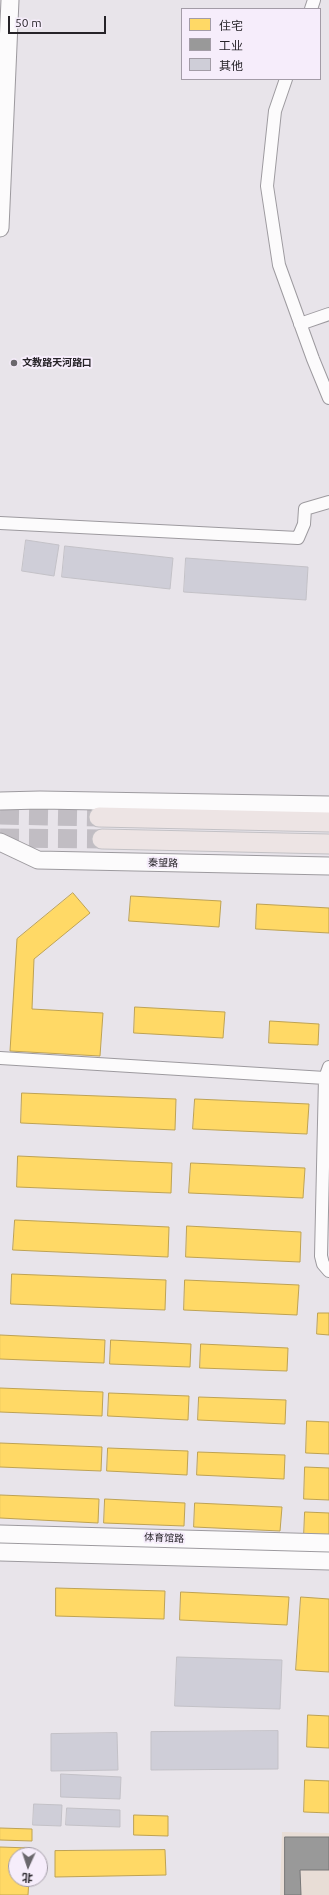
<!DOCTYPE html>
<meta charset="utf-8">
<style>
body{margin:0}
#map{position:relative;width:329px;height:1895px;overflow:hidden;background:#e8e4ea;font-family:Ubuntu,"Noto Sans SC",sans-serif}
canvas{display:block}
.legend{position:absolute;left:181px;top:8px;width:140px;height:72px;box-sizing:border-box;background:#f6edfb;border:1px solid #a39ca7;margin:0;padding:5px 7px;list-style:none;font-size:12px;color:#262328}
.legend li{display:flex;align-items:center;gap:8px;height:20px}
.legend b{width:20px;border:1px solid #a39ca7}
.north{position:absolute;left:8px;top:1847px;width:40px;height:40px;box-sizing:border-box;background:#f6edfb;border:1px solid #a39ca7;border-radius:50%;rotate:183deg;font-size:11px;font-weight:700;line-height:16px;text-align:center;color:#262328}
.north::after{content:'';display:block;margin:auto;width:14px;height:18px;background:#6a676c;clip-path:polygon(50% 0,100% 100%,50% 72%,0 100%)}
.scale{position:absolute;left:8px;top:16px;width:98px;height:18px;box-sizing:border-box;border:2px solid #262328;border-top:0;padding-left:5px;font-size:12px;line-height:14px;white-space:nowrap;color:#262328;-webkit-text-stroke:3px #f6edfb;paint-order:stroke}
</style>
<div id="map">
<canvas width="329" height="1895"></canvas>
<ul class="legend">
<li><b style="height:11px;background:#ffd966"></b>住宅</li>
<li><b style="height:11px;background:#999"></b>工业</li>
<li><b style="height:11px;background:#cfced8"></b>其他</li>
</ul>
<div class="north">北</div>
<div class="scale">50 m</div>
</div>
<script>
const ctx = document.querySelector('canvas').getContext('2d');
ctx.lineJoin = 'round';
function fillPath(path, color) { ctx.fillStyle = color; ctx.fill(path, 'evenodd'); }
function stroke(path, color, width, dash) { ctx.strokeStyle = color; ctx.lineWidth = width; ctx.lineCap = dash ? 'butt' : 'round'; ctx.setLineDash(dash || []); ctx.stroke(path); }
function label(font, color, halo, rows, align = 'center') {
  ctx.font = font + ' Ubuntu,"Noto Sans SC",sans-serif'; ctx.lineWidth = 4; ctx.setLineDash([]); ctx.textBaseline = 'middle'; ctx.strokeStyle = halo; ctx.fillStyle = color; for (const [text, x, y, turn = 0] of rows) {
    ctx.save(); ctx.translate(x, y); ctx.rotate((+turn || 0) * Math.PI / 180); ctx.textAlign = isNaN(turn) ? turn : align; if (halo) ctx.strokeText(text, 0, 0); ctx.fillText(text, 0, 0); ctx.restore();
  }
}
fillPath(new Path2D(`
 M 282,1832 L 329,1833 L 329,1895 L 280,1895 Z`), '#e8ddd6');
const homes = new Path2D(`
 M 73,893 L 90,913 L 34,959 L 32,1009 L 103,1013 L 100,1056 L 10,1051 L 17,939 Z
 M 131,896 L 221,901 L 219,927 L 129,921 Z
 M 257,904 L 329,908 L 329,933 L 256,929 Z
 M 135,1007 L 225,1012 L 223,1038 L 134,1033 Z
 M 270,1021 L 319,1024 L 318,1045 L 269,1043 Z
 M 22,1093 L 176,1099 L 175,1130 L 21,1123 Z
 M 195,1099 L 309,1104 L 307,1134 L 193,1129 Z
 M 18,1156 L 172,1163 L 171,1193 L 17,1187 Z
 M 191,1163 L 305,1168 L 303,1198 L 189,1193 Z
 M 15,1220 L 169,1227 L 168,1257 L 13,1250 Z
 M 187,1226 L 301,1232 L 300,1262 L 186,1257 Z
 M 12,1274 L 166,1280 L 165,1310 L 11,1304 Z
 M 185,1280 L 299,1285 L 297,1315 L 184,1310 Z
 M 318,1313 L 329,1313 L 329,1335 L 317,1334 Z
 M 0,1335 L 105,1340 L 104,1363 L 0,1359 Z
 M 111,1340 L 191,1344 L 190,1367 L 110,1364 Z
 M 201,1344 L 288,1348 L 287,1371 L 200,1368 Z
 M 0,1388 L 103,1392 L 102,1416 L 0,1412 Z
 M 109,1393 L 189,1396 L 188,1420 L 108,1416 Z
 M 199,1397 L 286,1400 L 285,1424 L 198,1420 Z
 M 307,1421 L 329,1422 L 329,1454 L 306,1453 Z
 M 0,1443 L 102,1447 L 101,1471 L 0,1467 Z
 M 108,1448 L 188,1451 L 187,1475 L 107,1471 Z
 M 198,1452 L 285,1455 L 284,1479 L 197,1475 Z
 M 305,1467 L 329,1468 L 329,1500 L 304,1499 Z
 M 0,1495 L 99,1499 L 98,1523 L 0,1518 Z
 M 105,1499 L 185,1503 L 184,1526 L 104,1523 Z
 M 195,1503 L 282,1507 L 280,1531 L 194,1527 Z
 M 305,1512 L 329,1513 L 329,1537 L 304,1536 Z
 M 56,1588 L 165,1591 L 164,1619 L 56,1616 Z
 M 181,1592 L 289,1597 L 287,1625 L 180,1620 Z
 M 301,1597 L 329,1599 L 329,1672 L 296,1670 Z
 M 308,1715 L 329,1716 L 329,1748 L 307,1747 Z
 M 305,1780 L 329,1781 L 329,1813 L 304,1812 Z
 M 134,1815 L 168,1816 L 168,1836 L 134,1835 Z
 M 0,1828 L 32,1829 L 32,1841 L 0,1840 Z
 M 0,1847 L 30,1848 L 30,1855 L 16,1855 L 16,1879 L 29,1879 L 28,1895 L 0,1895 Z
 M 165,1850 L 166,1875 L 55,1877 L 55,1851 Z`);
fillPath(homes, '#ffd966');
stroke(homes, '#bea253', 1);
const industry = new Path2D(`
 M 285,1837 L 329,1837 L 329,1870 L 300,1870 L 301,1895 L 285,1895 Z`);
fillPath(industry, '#999');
stroke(industry, '#767677', 1);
const building = new Path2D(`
 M 26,540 L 59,545 L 54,576 L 22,571 Z
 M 65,546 L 173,558 L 170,589 L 62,577 Z
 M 186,558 L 308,567 L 306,600 L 184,592 Z
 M 177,1657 L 282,1660 L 280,1709 L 175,1706 Z
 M 278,1731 L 278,1769 L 151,1770 L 151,1732 Z
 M 117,1733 L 118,1770 L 51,1771 L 51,1734 Z
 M 61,1774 L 121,1777 L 120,1799 L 61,1797 Z
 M 34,1804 L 62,1805 L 61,1826 L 33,1825 Z
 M 67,1808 L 120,1810 L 120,1827 L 66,1825 Z`);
fillPath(building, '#cfced8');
stroke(building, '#c3c1c7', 1);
stroke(new Path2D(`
 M 0,815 L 99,817
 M 0,838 L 102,839`), '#c1bdc3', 19, [19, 10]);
const street = new Path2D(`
 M 311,9 L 314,0
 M 286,79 L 275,111 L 267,186 L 279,265 L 313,359 L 329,398
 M 300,324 L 329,314
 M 0,523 L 298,538 L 304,524 L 305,509 L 329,502
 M 0,1058 L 325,1078
 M 329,1067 L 325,1078 L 321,1256 L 323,1264 L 329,1271`);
const secondary = new Path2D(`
 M 0,228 L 10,0
 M 0,801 L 40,800 L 329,805
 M 0,842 L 38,860 L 329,866
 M 0,1534 L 329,1543
 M 0,1552 L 329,1561`);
const primary = new Path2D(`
 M 99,817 L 329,822
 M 102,839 L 329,844`);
stroke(street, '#9d9a9f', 14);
stroke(secondary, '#9d9a9f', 19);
stroke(primary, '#c3c1c5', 21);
stroke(street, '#fcfbfc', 12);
stroke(secondary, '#fcfbfc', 17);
stroke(primary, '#ede4e4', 19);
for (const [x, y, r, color] of [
 [14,363,4,"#6a676c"]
]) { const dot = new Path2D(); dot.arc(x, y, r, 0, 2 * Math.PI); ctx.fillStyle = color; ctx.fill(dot); stroke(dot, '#f6edfb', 1.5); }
label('bold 10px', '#262328', '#f6edfb', [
 ["文教路天河路口",22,363]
], 'left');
label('10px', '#262328', '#f6edfb', [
 ["秦望路",163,863,1],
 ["体育馆路",164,1538,2]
]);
</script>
